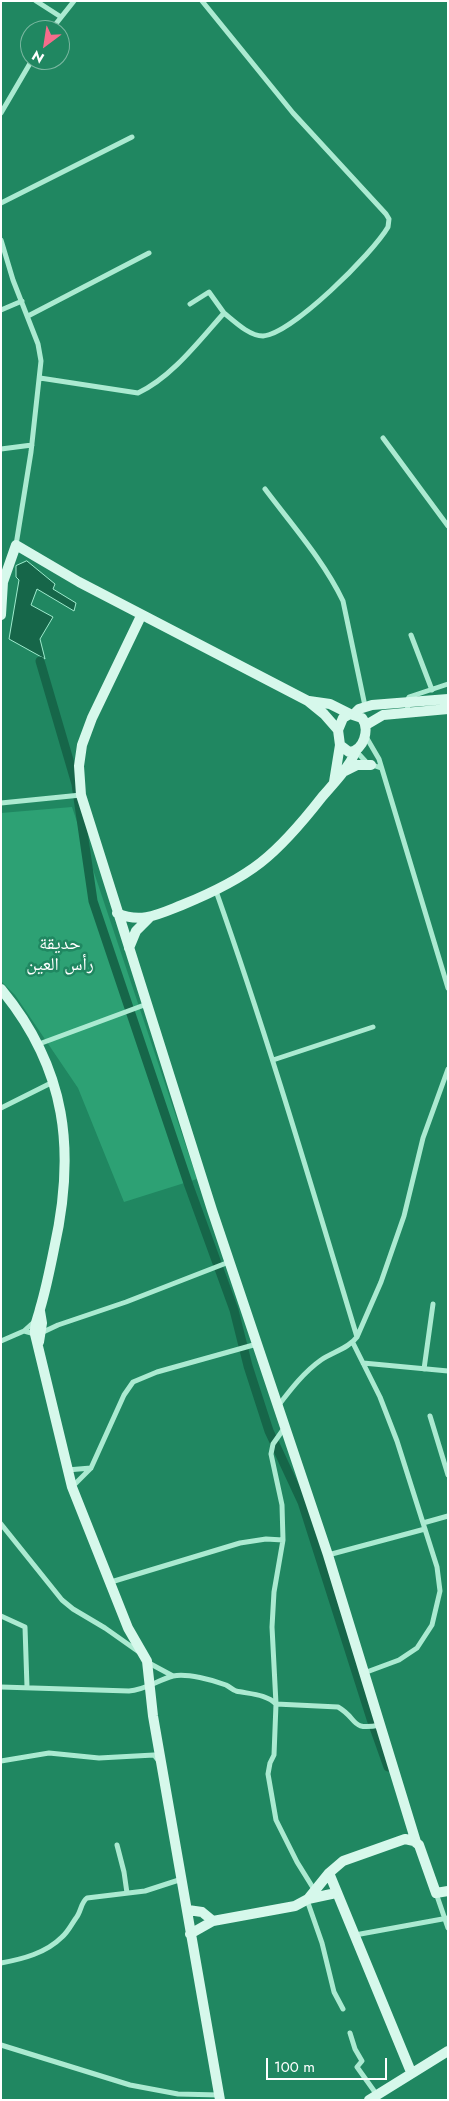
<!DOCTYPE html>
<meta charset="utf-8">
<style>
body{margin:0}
#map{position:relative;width:449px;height:2101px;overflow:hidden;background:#208761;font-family:Jost,sans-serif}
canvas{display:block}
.frame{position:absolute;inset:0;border:2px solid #fff;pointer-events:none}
.north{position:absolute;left:20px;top:20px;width:50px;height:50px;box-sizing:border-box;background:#208761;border:1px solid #79b7a0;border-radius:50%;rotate:211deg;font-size:14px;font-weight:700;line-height:20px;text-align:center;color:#fff}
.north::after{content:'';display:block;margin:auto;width:18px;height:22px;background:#f76c8b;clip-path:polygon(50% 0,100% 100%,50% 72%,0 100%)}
.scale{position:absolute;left:266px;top:2058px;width:121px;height:22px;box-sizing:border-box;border:2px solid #fff;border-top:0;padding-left:6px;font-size:15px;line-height:18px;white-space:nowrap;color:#fff;-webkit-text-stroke:4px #208761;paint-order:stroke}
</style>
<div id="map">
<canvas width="449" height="2101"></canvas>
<div class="frame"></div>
<div class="north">N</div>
<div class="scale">100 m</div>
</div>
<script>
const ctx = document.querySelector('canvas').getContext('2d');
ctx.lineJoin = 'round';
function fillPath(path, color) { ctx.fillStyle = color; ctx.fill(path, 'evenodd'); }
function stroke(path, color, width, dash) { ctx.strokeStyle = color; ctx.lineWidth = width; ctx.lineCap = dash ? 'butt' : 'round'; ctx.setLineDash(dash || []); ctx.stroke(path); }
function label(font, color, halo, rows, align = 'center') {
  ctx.font = font + ' Jost,"Noto Naskh Arabic",sans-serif'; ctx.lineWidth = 5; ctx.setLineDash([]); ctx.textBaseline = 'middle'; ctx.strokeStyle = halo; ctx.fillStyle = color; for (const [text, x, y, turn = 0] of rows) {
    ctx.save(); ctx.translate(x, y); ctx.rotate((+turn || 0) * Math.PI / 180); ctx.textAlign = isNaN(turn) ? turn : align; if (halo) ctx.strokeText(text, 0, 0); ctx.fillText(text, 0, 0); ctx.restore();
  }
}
fillPath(new Path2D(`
 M 72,807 L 197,1179 L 124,1202 L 78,1088 L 15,995 L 1,981 L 1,813 Z`), '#2da174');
const water = new Path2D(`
 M 27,561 L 55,584 L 53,589 L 76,603 L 74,611 L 37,589 L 31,605 L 53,617 L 40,639 L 45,659 L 9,639 L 19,580 L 16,577 L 16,566 Z`);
fillPath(water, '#166649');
stroke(water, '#9eebcd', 1);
stroke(new Path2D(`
 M 40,661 L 76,784 L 93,901 L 189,1186 L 234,1310 L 248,1366 L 269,1431 L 302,1502 L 371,1719 L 388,1767`), '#166649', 9);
stroke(new Path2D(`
 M 36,1 L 61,17
 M 51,30 L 74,1
 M 1,113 L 32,60
 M 1,203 L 132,137
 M 1,240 L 13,280 L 38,344 L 41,361 L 31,452 L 16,545
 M 190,304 L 209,292 L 224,313
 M 1,310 L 22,301
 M 28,316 L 149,253
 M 40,378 L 138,393 C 172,377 199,341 224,313 C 234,321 249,336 263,336 C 292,334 373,253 388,227 L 389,219 L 386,214 L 293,113 L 202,1
 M 383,438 L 448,526
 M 1,449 L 32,445
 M 265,489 C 292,525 324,561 343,601 L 365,706
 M 411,635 L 432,690
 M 408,712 L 407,701 L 409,697 L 448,684
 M 365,735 L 379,759 L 448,988
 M 356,751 L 367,763 L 381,768
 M 1,803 L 81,795
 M 216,891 C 268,1038 312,1188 357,1337
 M 39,1044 L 147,1004
 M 273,1060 L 373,1027
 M 1,1108 L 53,1082
 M 24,1331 L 35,1334 L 41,1333 L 58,1325 L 126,1302 L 229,1262
 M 1,1341 L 24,1331 L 34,1322
 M 353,1343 L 380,1397 L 397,1441 L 437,1567 L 440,1591 L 432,1625 L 417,1648 L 399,1660 L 364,1673
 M 363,1363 L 448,1371
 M 424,1369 L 433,1304
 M 278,1406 C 291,1389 304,1372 321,1360 C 333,1352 349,1348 357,1337 L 381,1282 L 404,1216 L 423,1138 L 448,1069
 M 430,1416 L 448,1475
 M 67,1470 L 91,1468
 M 72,1487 L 91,1468 L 124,1395 L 133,1382 L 157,1372 L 257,1344
 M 423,1523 L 448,1516
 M 1,1524 L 62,1600 L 73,1609 L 105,1628 L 139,1652
 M 328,1555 L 425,1529
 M 111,1582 L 240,1543 L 266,1539 L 283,1540
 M 1,1616 L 25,1627 L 27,1687
 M 147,1662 L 173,1676
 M 1,1687 L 129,1691 C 145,1690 158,1680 173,1676 C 187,1673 213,1680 226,1685 C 230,1687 233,1690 236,1691 C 249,1694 267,1694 276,1704
 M 276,1704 L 272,1627 L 274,1592 L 283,1540 L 282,1505 L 271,1454 L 273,1444 L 285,1427
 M 1,1761 L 49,1753 L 99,1758 L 154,1755 L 158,1760
 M 117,1845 L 124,1872 L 127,1893
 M 315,1891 L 297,1862 L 276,1820 L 268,1774 L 270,1763 L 274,1755 L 276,1704 L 338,1707 C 359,1719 349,1731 380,1725
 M 436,1893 L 448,1928
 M 307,1900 L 322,1943 L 334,1992 L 343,2009
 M 355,1935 L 448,1918
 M 1,1963 C 23,1959 46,1953 62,1937 C 68,1932 71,1925 76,1918 C 81,1912 81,1902 87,1898 L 145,1891 L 182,1879
 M 350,2033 L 355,2049 L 362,2061 L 357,2067 L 377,2095
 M 1,2045 L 130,2085 L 178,2094 L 219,2095`), '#abead1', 5);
stroke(new Path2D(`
 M 1,615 L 3,582 L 16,545 L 79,582 L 308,701 L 324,714 L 338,730
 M 141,616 L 92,718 L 82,745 L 79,766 L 81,795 L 212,1210 L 328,1555 L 416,1842
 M 309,701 L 330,704 L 350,714
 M 350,714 L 362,718 C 370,729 364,751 349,752 L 340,745 L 338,730 L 343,718 Z
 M 354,714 L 359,709 L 372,705 L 448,699
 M 366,725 L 383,715 L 448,709
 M 345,771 L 357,765 L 371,765
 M 334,782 L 340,745
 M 117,913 C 141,924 159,914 182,905 C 251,877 276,856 322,797 C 335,782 348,769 356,751
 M 129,948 L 136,931 L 149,918
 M 1,989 C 67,1069 76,1151 54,1249 C 50,1269 46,1289 40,1309 C 38,1318 34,1324 35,1334 L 72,1487 L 128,1628 L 147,1661 L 153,1716 L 220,2100
 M 39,1342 L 42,1323 L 40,1311
 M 329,1873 L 411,2072
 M 308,1899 L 329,1873 L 343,1861 L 405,1839 L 414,1841 L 419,1845 L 436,1893 L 448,1891
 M 188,1910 L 202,1912 L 213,1921
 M 190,1934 L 213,1921 L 295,1906 L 308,1899 L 336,1893
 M 369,2100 L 448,2051`), '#d6f8eb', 10);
label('18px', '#fff', '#208761', [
 ["حديقة",60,945],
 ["رأس العين",60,966]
]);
</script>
